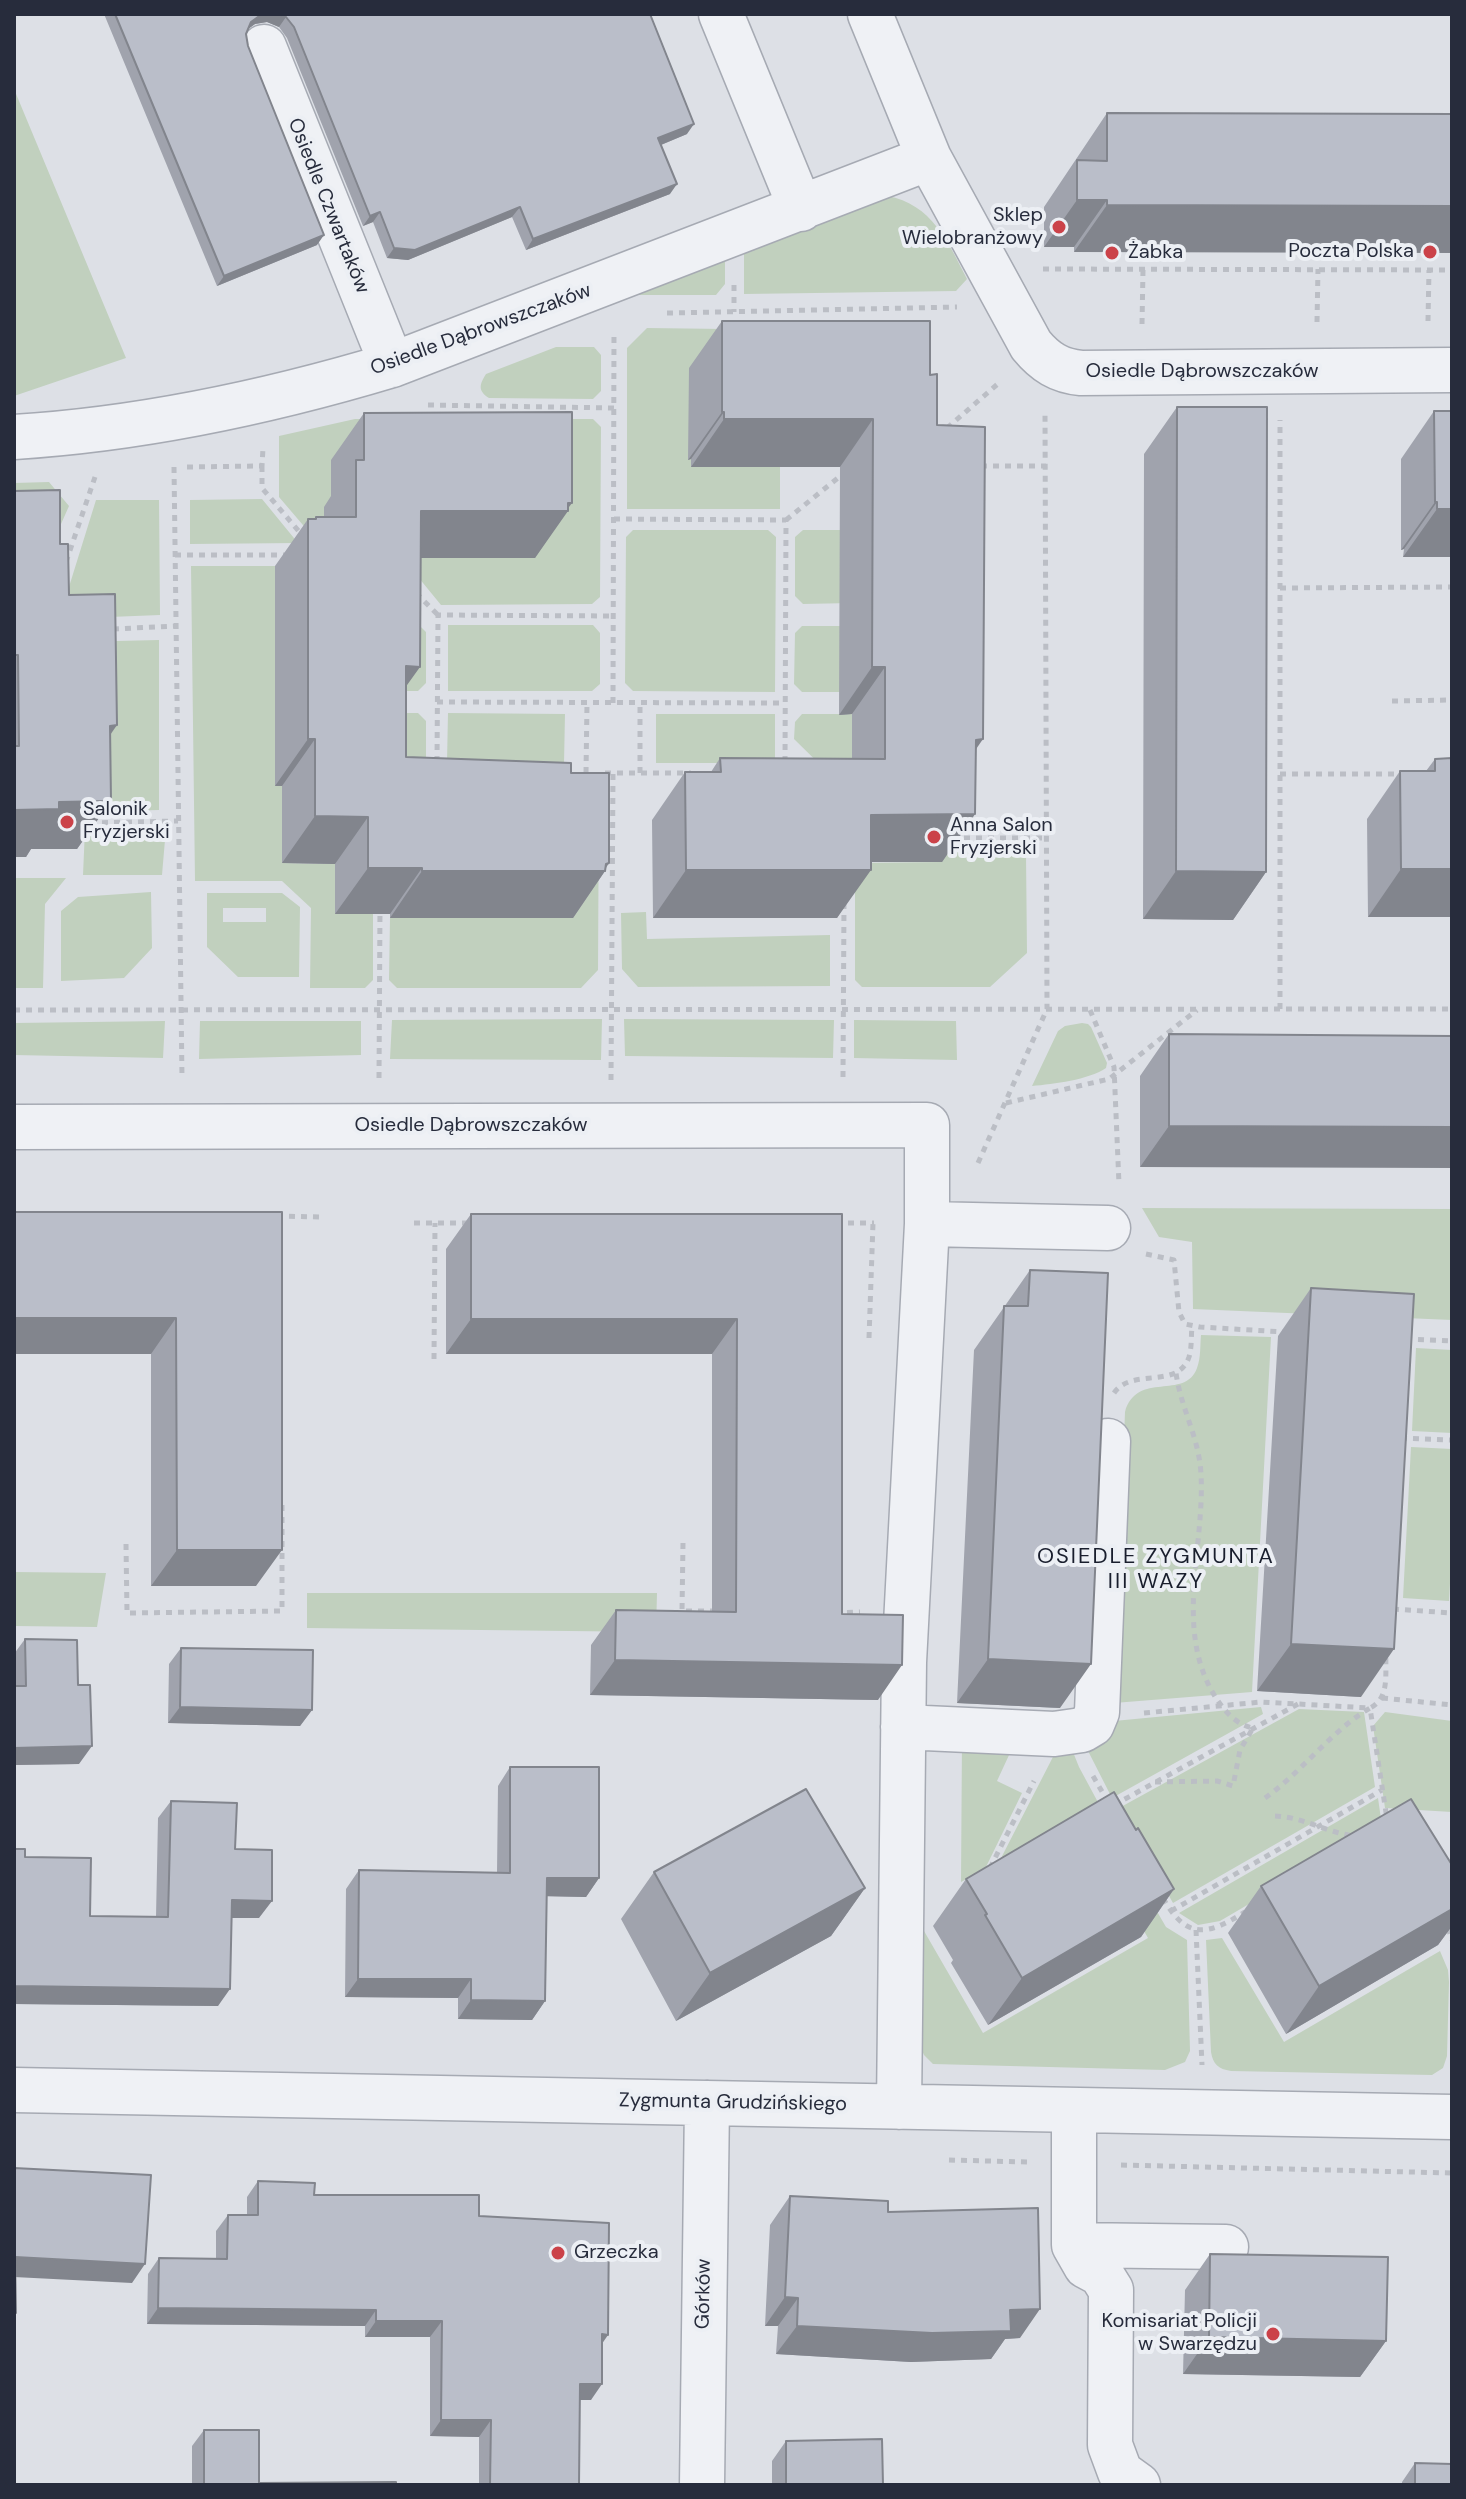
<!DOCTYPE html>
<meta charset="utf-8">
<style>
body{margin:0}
#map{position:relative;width:1466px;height:2499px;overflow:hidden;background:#dde0e6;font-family:"DM Sans",sans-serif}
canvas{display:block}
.frame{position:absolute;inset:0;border:16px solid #272c3c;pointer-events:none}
</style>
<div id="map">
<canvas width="1466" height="2499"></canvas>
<div class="frame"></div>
</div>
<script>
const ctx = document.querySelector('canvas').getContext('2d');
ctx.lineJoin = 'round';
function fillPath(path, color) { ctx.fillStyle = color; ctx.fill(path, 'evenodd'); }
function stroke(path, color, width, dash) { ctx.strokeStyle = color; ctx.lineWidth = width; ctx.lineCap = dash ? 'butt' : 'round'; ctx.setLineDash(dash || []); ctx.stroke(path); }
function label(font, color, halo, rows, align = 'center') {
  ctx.font = font + ' "DM Sans",sans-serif'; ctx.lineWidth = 8; ctx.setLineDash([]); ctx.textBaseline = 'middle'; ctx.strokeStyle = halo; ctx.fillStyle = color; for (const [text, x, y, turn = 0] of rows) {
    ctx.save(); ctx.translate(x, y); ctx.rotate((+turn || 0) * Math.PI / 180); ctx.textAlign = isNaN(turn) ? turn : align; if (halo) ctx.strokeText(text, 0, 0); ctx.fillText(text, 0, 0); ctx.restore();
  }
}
fillPath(new Path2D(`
 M 14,89 L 126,358 L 14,396 Z
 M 887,196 C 932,204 948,242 967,279 L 956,291 L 744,294 L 744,253 Z
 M 725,260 L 725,284 L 716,295 L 634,295 Z
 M 647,328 L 725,329 L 688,459 L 691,459 L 692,467 L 780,467 L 780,509 L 627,509 L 627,348 Z
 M 556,347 L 594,347 L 601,355 L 601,391 L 593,399 L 489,398 C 478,391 479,385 486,374 Z
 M 355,419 L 473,419 L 331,507 L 323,545 L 320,545 L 279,497 L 279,436 Z
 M 512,419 L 593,419 L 601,427 L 600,597 L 592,604 L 441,605 L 405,561 Z
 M 49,482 L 69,506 L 34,585 L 14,523 L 14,483 Z
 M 262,499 L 298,543 L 190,544 L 190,500 Z
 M 96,500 L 159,500 L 160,615 L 59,619 Z
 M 633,530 L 768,530 L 776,537 L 775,692 L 633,691 L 625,683 L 626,537 Z
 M 803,530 L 852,530 L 852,603 L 803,604 L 795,596 L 795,537 Z
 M 191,566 L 275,566 L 275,785 L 282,786 L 283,863 L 335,864 L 335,914 L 373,914 L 373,980 L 365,988 L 310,988 L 311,908 L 282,881 L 195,881 Z
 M 419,625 L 426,632 L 426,683 L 418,691 L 388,691 Z
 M 448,625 L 593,625 L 600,633 L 600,684 L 592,691 L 448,691 Z
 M 802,626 L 852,626 L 852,692 L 802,692 L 794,684 L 795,633 Z
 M 159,640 L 159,810 L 79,812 L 75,642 Z
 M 374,713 L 418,713 L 426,721 L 426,767 L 373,804 Z
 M 448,713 L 565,714 L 564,763 L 447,762 Z
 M 656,714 L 775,714 L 775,763 L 656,763 Z
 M 802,714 L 852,714 L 852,796 L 794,739 L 795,722 Z
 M 599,783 L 598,970 L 581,988 L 397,988 L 389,980 L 390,918 L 518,918 Z
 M 166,828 L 162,875 L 83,875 L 85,829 Z
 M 942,847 L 1019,847 L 1026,855 L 1027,953 L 990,987 L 862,987 L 855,980 L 855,863 L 941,862 Z
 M 14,878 L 66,878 L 45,904 L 43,988 L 14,988 Z
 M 151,892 L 152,948 L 124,978 L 61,981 L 61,911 L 78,897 Z
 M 207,893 L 282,893 L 300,907 L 299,977 L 238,977 L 207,947 ZM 223,908 L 266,908 L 266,922 L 223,922 Z
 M 646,912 L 647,939 L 830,935 L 830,986 L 638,987 L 622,969 L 621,913 Z
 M 602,1019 L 601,1060 L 390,1059 L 392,1020 Z
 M 624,1019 L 834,1020 L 833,1058 L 625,1056 Z
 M 854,1020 L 956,1021 L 957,1060 L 854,1058 Z
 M 165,1021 L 163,1058 L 14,1055 L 14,1023 Z
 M 200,1021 L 361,1021 L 361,1055 L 199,1059 Z
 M 1082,1023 L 1088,1024 L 1091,1027 L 1107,1063 L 1106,1068 C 1088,1080 1054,1084 1032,1086 L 1058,1031 L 1065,1026 Z
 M 1142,1208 L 1452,1209 L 1452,1320 L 1193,1309 L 1192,1242 L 1159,1237 Z
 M 1201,1335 L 1271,1337 L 1252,1692 L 1114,1703 L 1125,1412 C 1137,1370 1185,1401 1197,1368 C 1201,1358 1200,1345 1201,1335 Z
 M 1416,1348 L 1452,1350 L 1452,1433 L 1412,1431 Z
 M 1411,1447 L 1452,1449 L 1452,1548 L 1449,1601 L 1403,1598 Z
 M 14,1572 L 106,1573 L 97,1627 L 14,1626 Z
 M 307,1593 L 657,1593 L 656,1632 L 307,1628 Z
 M 1261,1707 L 1263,1714 L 1112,1798 L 1086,1747 L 1114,1721 Z
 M 1299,1709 L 1364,1712 L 1375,1787 L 1173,1903 L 1119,1808 Z
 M 1385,1712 L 1452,1721 L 1452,1812 L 1385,1808 L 1373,1726 Z
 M 962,1739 L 1016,1740 L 997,1781 L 1022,1793 L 985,1869 L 961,1882 Z
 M 1073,1752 L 1079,1767 L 1100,1806 L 999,1862 L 1055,1753 Z
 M 1378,1798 L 1382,1826 L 1220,1921 L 1198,1925 L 1179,1913 Z
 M 1107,1825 L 1166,1927 L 1187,1940 L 1190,2051 L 1185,2062 L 1165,2070 L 933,2064 L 924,2055 L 920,2046 L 921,1933 L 924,1931 L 983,2033 L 1148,1938 L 1089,1835 Z
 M 1222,1938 L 1284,2042 L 1440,1951 L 1448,1970 L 1449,1982 L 1447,2056 L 1443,2068 L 1432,2075 L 1231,2071 C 1218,2069 1213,2064 1211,2052 L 1206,1940 Z`), '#c1d0be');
const minor = new Path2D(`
 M 721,14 L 801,209
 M 870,14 L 929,158 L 1031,345 C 1045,362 1059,371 1081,373 L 1452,370
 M 264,47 L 392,365
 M 14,437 C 143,429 269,402 392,365 L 929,158
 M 14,1127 L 927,1125 L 927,1224 L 904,1662 L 899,2107
 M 927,1224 L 1108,1228
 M 903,1727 L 1054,1734 L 1082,1730 L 1092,1724 L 1097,1712 L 1108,1441
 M 14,2090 L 1452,2117
 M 1074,2110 L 1074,2245 L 1086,2266 L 1101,2274 L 1111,2290 L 1110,2445 L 1120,2472 L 1138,2485
 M 1074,2245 L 1226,2247
 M 702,2485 L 707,2103`);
stroke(minor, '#a6aab3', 47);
stroke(new Path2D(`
 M 1043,269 L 1452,270
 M 734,285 L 734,312
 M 667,313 L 957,307
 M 1428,321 L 1429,270
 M 1317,322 L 1318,269
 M 1142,324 L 1143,270
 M 428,405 L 614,408
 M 947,428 L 1000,382
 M 262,466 L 262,488 L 302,535
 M 981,466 L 1046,466
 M 174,467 L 182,1078
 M 187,467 L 262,466 L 263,448
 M 614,519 L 786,520 L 785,765
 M 786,520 L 844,473
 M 175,555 L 290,555
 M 66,562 L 95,477
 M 1280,588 L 1452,587
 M 416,593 L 438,615
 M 113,629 L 176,626
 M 1392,701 L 1452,700
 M 437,702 L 785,703
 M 613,703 L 614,331
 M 437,762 L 438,615 L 613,616
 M 586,773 L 587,703
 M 605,773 L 691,773
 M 640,773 L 640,702
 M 1280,774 L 1403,774
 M 90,823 L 178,821
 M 952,838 L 1047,838
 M 1280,1009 L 1280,420
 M 14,1010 L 1452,1009
 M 1090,1010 L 1114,1067 L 1119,1184
 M 843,1077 L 844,903
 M 379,1078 L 380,908
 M 611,1080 L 613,773
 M 1006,1103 L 1109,1079 L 1197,1010
 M 978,1163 L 1047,1009 L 1045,412
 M 277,1216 L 319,1217
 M 414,1223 L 470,1223
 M 836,1223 L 874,1223
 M 1146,1254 L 1174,1260 L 1179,1312 L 1185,1324 L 1200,1327 L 1284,1332
 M 869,1338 L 873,1223
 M 1406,1339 L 1452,1341
 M 434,1359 L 435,1223
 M 1114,1393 C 1132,1367 1178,1390 1189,1357 C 1192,1347 1191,1336 1192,1326
 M 1401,1438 L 1452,1440
 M 683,1543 L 682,1611 L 717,1611
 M 126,1544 L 127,1613 L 282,1611 L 282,1505
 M 1393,1609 L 1452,1613
 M 835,1613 L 860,1612
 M 1382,1698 L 1452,1705
 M 1144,1713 L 1261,1702 L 1370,1708 C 1390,1698 1385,1674 1386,1655
 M 1093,1776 L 1108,1802
 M 1155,1782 L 1217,1781 L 1233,1786 L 1240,1750 L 1253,1728 C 1237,1725 1225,1712 1216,1698 C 1173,1631 1205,1548 1201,1474 C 1199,1437 1181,1409 1176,1373
 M 1265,1798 C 1303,1771 1330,1732 1370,1708 L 1387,1819
 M 1114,1805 L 1298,1704
 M 1275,1816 C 1304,1817 1327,1833 1355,1836
 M 990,1868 L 1034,1781
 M 1163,1898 C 1187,1941 1208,1935 1245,1912
 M 1171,1911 L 1382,1790
 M 1448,1928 L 1452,1940
 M 1196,1930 L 1202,2065
 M 949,2160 L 1027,2162
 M 1121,2165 L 1452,2173`), '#bbbec5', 5, [6, 6]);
stroke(minor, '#eff1f5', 44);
fillPath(new Path2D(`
 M 104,14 L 650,14 L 687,134 L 661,145 L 670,194 L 526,250 L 512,217 L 408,260 L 387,258 L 373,222 L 363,226 L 287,38 L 279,27 L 267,22 L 255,24 L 248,29 L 246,34 L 248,46 L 317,245 L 217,286 Z
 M 1107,113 L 1452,114 L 1074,252 L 1074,247 L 1044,247 L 1044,207 Z
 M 722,321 L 930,375 L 937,425 L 976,750 L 975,814 L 942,862 L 871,862 L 837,918 L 653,918 L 652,820 L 685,772 L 711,772 L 720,758 L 852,759 L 852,714 L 839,715 L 840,467 L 691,467 L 691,459 L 688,460 L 689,368 Z
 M 1177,407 L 1266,872 L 1233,920 L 1143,919 L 1144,454 Z
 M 1434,411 L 1452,411 L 1452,557 L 1403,557 L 1404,549 L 1401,550 L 1401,459 Z
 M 364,413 L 568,508 L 535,558 L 421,558 L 406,686 L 406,757 L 571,773 L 609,863 L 606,868 L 605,871 L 573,918 L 390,918 L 390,914 L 335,914 L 335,864 L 282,863 L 282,786 L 275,786 L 275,566 L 308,519 L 314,519 L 316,517 L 324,517 L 324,507 L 331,496 L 331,460 Z
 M 14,491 L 60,544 L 69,595 L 110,736 L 111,801 L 77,849 L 31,849 L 26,857 L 14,857 Z
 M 1452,758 L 1452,917 L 1368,917 L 1367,819 L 1400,771 L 1426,771 L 1435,759 Z
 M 1169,1034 L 1452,1036 L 1140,1167 L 1140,1076 Z
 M 282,1212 L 256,1586 L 151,1586 L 151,1354 L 14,1354 Z
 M 471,1214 L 842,1214 L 842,1614 L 878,1700 L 590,1695 L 591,1645 L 616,1610 L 712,1612 L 712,1354 L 446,1354 L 446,1249 Z
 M 1030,1270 L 1060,1708 L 957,1703 L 974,1350 Z
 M 1311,1288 L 1361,1697 L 1257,1691 L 1278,1336 Z
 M 25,1639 L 79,1764 L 14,1765 L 14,1654 Z
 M 181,1648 L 312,1710 L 300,1726 L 168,1723 L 169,1664 Z
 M 510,1767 L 599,1878 L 586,1897 L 547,1896 L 545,2001 L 532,2020 L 458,2019 L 458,1998 L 345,1997 L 346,1889 L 359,1870 L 497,1873 L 498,1786 Z
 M 171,1801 L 235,1849 L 259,1918 L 231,1918 L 218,2006 L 14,2004 L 14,1849 L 25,1857 L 90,1916 L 156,1917 L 158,1818 Z
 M 1136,1830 L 1174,1889 L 1141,1937 L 988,2025 L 951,1963 L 953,1960 L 933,1926 L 966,1879 Z
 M 1452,1865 L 1452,1926 L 1438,1945 L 1286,2034 L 1228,1933 L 1261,1886 Z
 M 654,1872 L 865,1888 L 831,1936 L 676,2021 L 621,1919 Z
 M 258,2181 L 314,2195 L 479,2216 L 602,2344 L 591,2400 L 580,2400 L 579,2485 L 479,2485 L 479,2437 L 430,2436 L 430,2337 L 365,2337 L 365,2326 L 147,2324 L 148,2274 L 159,2258 L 216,2259 L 216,2231 L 228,2215 L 247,2215 L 247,2197 Z
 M 790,2196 L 888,2212 L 1020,2338 L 1005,2339 L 991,2359 L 911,2362 L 776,2354 L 778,2326 L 765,2326 L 770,2225 Z
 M 1210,2254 L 1386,2341 L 1360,2377 L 1183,2374 L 1185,2290 Z
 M 204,2430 L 259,2483 L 192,2484 L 192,2446 Z
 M 786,2441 L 883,2485 L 772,2485 L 772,2461 Z
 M 1415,2463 L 1452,2485 L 1402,2485 L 1402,2482 Z`), '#a0a3ad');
fillPath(new Path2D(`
 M 262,14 L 279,14 L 286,17 L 279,27 L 267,22 L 255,24 L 244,32 L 251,22 Z
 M 694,124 L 687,134 L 651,149 L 658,138 Z
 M 677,184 L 670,194 L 526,250 L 533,239 Z
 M 1077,200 L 1107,200 L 1074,247 L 1044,247 Z
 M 1107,205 L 1452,206 L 1452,253 L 1074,252 Z
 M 520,207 L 512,217 L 408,260 L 387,258 L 394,248 Z
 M 380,212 L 373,222 L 363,226 L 370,216 Z
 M 324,235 L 317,245 L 217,286 L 224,276 Z
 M 722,412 L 724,412 L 691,459 L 688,460 Z
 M 724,419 L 873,419 L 840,467 L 691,467 Z
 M 1435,502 L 1437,502 L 1404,549 L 1401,550 Z
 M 572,503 L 566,511 L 568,511 L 535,558 L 388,558 L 421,511 Z
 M 1437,509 L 1452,509 L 1452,557 L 1403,557 Z
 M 406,666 L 420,667 L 387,713 Z
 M 872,667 L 885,667 L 852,714 L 839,715 Z
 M 117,725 L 84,773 L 110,726 Z
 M 308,739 L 315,739 L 282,786 L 275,786 Z
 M 983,739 L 950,787 L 976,740 Z
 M 111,801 L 77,849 L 31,849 L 26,857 L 14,857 L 14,810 L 59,802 Z
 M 975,814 L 942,862 L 838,862 L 871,815 Z
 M 315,816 L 368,817 L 335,864 L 282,863 Z
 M 609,863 L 603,871 L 605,871 L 573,918 L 390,918 L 422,871 Z
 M 368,868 L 422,868 L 390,914 L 335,914 Z
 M 1401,869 L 1452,869 L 1452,917 L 1368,917 Z
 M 686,870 L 871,870 L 837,918 L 653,918 Z
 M 1176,871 L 1266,872 L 1233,920 L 1143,919 Z
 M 1169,1126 L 1452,1127 L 1452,1168 L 1140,1167 Z
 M 14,1318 L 176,1318 L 151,1354 L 14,1354 Z
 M 471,1319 L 737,1319 L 712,1354 L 446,1354 Z
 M 177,1550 L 282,1550 L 256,1586 L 151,1586 Z
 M 1291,1644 L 1394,1649 L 1361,1697 L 1257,1691 Z
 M 988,1659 L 1091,1664 L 1060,1708 L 957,1703 Z
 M 615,1660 L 902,1665 L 878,1700 L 590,1695 Z
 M 180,1707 L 312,1710 L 300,1726 L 168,1723 Z
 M 92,1746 L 79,1764 L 14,1765 L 14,1748 Z
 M 547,1878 L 599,1878 L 586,1897 L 535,1896 Z
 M 865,1888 L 831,1936 L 676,2021 L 710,1973 Z
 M 1174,1889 L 1141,1937 L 988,2025 L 1022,1978 Z
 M 232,1900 L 272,1901 L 259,1918 L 219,1918 Z
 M 1452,1909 L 1452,1926 L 1438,1945 L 1286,2034 L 1319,1986 Z
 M 358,1979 L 471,1979 L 458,1998 L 345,1997 Z
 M 14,1986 L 230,1989 L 218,2006 L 14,2004 Z
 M 471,2000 L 545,2001 L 532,2020 L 458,2019 Z
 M 15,2257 L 145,2264 L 132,2283 L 14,2277 Z
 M 785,2297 L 798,2298 L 778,2326 L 765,2326 Z
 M 158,2308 L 376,2310 L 365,2326 L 147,2324 Z
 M 1040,2309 L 1020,2338 L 1005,2339 L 991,2359 L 911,2362 L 776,2354 L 797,2326 L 1010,2310 Z
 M 376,2321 L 442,2321 L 430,2337 L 365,2337 Z
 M 602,2334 L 608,2335 L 597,2351 Z
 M 1209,2337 L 1386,2341 L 1360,2377 L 1183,2374 Z
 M 580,2384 L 602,2384 L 591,2400 L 569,2400 Z
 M 441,2420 L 491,2420 L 479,2437 L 430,2436 Z`), '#82858d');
const building = new Path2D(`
 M 115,14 L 262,14 L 251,22 L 246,34 L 248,46 L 324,235 L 224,276 Z
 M 279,14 L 650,14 L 694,124 L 658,138 L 677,184 L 533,239 L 520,207 L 415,250 L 394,248 L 380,212 L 370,216 L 294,27 L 286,17 Z
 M 1107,113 L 1452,114 L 1452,206 L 1107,205 L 1107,200 L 1077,200 L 1077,160 L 1107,161 Z
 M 722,321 L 930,321 L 930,375 L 937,374 L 937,425 L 985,427 L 983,739 L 976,740 L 975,814 L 871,815 L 871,870 L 686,870 L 685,772 L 721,772 L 720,758 L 885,759 L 885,667 L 872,667 L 873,419 L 724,419 L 724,412 L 722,412 Z
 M 1177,407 L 1267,407 L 1266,872 L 1176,871 Z
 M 1434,411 L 1452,411 L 1452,509 L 1437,509 L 1437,502 L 1435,502 Z
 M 572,412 L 572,503 L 568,503 L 568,511 L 421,511 L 420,667 L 406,666 L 406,757 L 571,763 L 571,773 L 609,773 L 609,863 L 606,864 L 605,871 L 422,871 L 422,868 L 368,868 L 368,817 L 315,816 L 315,739 L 308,739 L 308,519 L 316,519 L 316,517 L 356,517 L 356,460 L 364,460 L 364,413 Z
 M 60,490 L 60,544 L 68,544 L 69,595 L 115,594 L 117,725 L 110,726 L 111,801 L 59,802 L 59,809 L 14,810 L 14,746 L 19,746 L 18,655 L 14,655 L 14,491 Z
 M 1452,758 L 1452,869 L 1401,869 L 1400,771 L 1435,771 L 1435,759 Z
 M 1169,1034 L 1452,1036 L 1452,1127 L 1169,1126 Z
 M 14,1212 L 282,1212 L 282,1550 L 177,1550 L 176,1318 L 14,1318 Z
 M 471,1214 L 842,1214 L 842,1614 L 903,1615 L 902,1665 L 615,1660 L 616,1610 L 736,1612 L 737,1319 L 471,1319 Z
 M 1030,1270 L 1108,1273 L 1091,1664 L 988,1659 L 1004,1306 L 1028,1306 Z
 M 1311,1288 L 1414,1294 L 1394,1649 L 1291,1644 Z
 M 25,1639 L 77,1640 L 78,1685 L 90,1685 L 92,1746 L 14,1748 L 14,1686 L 26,1686 Z
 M 181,1648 L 313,1650 L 312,1710 L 180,1707 Z
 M 510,1767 L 599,1767 L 599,1878 L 547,1878 L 545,2001 L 471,2000 L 471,1979 L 358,1979 L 359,1870 L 510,1873 Z
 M 806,1789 L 865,1888 L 710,1973 L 654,1872 Z
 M 1114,1792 L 1136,1830 L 1138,1828 L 1174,1889 L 1022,1978 L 985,1915 L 987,1914 L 966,1879 Z
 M 1411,1799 L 1452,1865 L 1452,1909 L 1319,1986 L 1261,1886 Z
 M 171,1801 L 237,1803 L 235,1849 L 272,1850 L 272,1901 L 232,1900 L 230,1989 L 14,1986 L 14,1849 L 25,1849 L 25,1857 L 91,1858 L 90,1916 L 168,1917 Z
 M 14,2168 L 151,2175 L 145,2264 L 15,2257 L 16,2313 L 14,2313 Z
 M 258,2181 L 315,2183 L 314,2195 L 479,2195 L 479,2216 L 609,2223 L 608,2335 L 602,2334 L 602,2384 L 580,2384 L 579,2485 L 490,2485 L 491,2420 L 441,2420 L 442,2321 L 376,2321 L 376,2310 L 158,2308 L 159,2258 L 227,2259 L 228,2215 L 258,2215 Z
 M 790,2196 L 888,2201 L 888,2212 L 1038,2208 L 1040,2309 L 1010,2310 L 1011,2331 L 932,2333 L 797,2326 L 798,2298 L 785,2297 Z
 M 1210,2254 L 1388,2257 L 1386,2341 L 1209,2337 Z
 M 204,2430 L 259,2430 L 259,2483 L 396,2482 L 396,2485 L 104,2485 L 204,2484 Z
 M 882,2439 L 883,2485 L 786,2485 L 786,2441 Z
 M 1415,2463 L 1452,2464 L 1452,2485 L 1415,2485 Z`);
fillPath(building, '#babec9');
stroke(building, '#82858d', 2);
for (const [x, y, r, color] of [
 [1059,227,8,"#cb4249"],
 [1430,252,8,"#cb4249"],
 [1112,253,8,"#cb4249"],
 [67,822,8,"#cb4249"],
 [934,837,8,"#cb4249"],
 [558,2253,8,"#cb4249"],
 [1273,2334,8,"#cb4249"]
]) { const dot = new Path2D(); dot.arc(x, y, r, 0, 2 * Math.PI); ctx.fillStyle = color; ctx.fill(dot); stroke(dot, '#eceff4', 3); }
label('20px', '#272c3c', '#eceff4', [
 ["Osiedle Czwartaków",328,206,68],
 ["Osiedle Dąbrowszczaków",481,330,-20],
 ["Osiedle Dąbrowszczaków",1202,372],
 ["Osiedle Dąbrowszczaków",471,1126],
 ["Zygmunta Grudzińskiego",733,2103,1],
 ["Górków",704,2294,-89]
]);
label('20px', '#272c3c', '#eceff4', [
 ["Sklep",1043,216,"right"],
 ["Wielobranżowy",1043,239,"right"],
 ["Poczta Polska",1414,252,"right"],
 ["Żabka",1128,253],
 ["Salonik",83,810],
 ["Fryzjerski",83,833],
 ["Anna Salon",950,826],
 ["Fryzjerski",950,849],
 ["Grzeczka",574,2253],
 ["Komisariat Policji",1257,2322,"right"],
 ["w Swarzędzu",1257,2345,"right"]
], 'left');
ctx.letterSpacing = '2px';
label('22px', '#191e2d', '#eceff4', [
 ["OSIEDLE ZYGMUNTA",1156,1557],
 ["III WAZY",1156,1582]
]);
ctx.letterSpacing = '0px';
</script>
